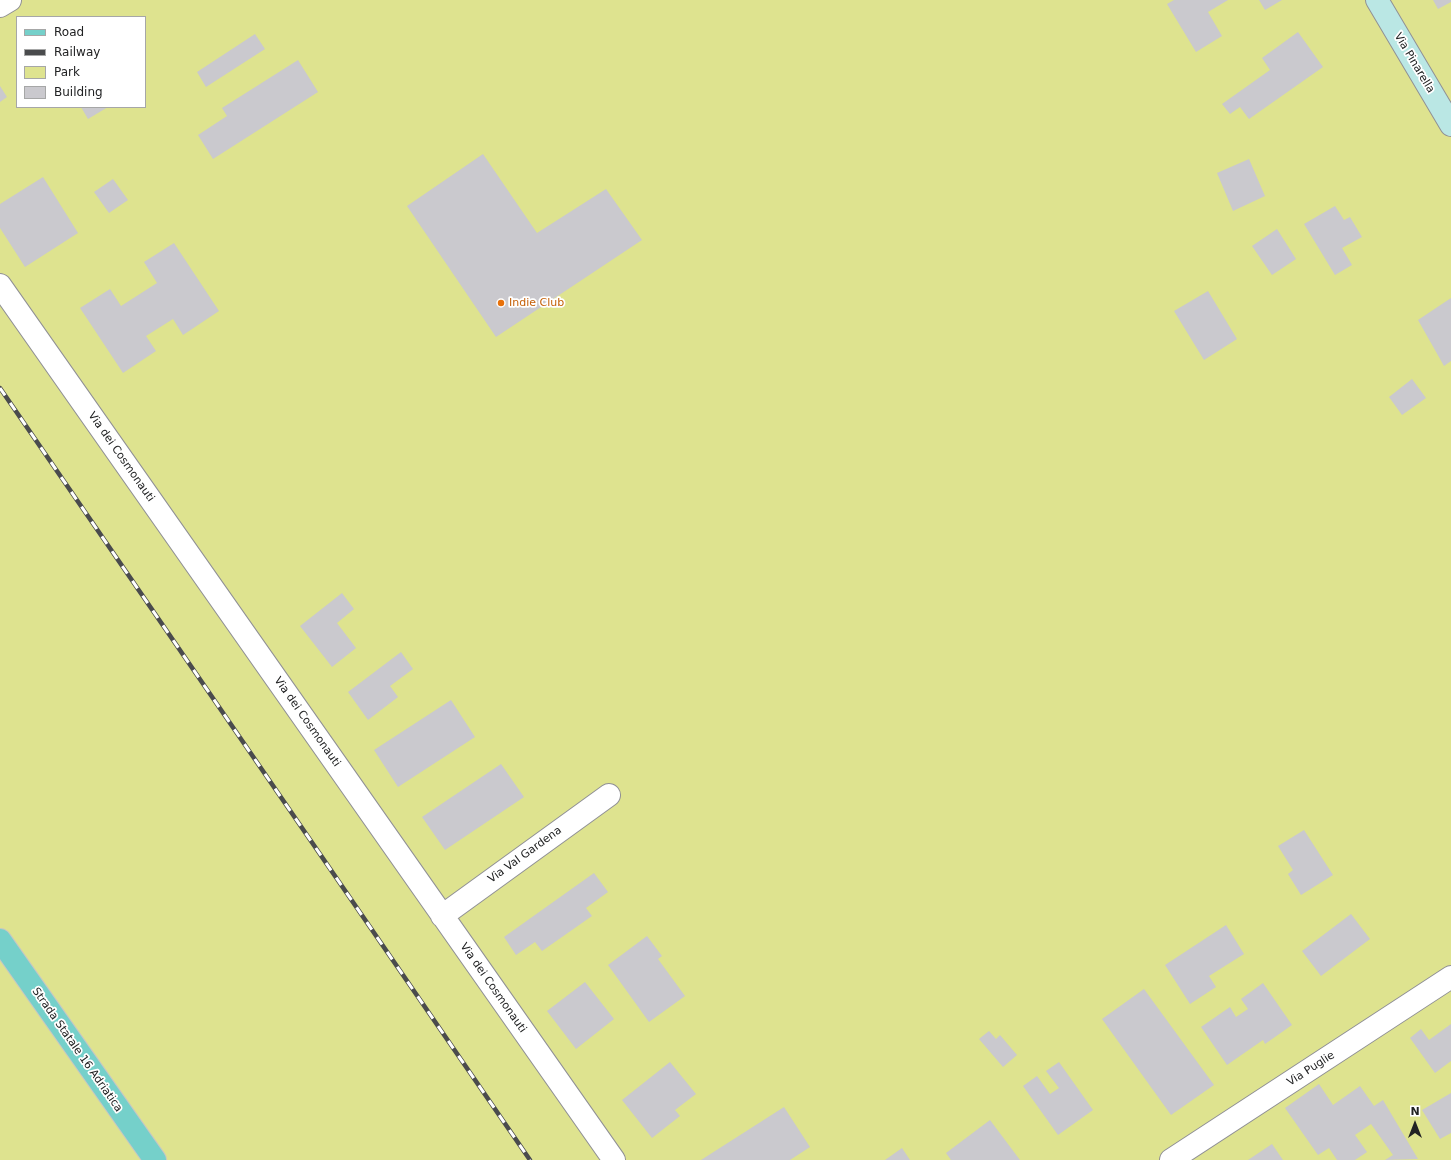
<!DOCTYPE html>
<style>
body{margin:0}
#map{position:relative;width:1451px;height:1160px;overflow:hidden;background:#e9eaef;font-family:"DejaVu Sans",sans-serif}
canvas{display:block}
.legend{position:absolute;left:16px;top:16px;width:130px;height:92px;box-sizing:border-box;background:#fff;border:1px solid #a6a7a7;margin:0;padding:5px 7px;list-style:none;font-size:12px;color:#212223}
.legend li{display:flex;align-items:center;gap:8px;height:20px}
.legend b{width:20px;border:1px solid #a6a7a7}
.north{position:absolute;left:1395px;top:1104px;width:40px;height:40px;-webkit-text-stroke:3px #fff;paint-order:stroke;rotate:0deg;font-size:11px;font-weight:700;line-height:16px;text-align:center;color:#212223}
.north::after{content:'';display:block;margin:auto;width:14px;height:18px;background:#212223;clip-path:polygon(50% 0,100% 100%,50% 72%,0 100%)}
</style>
<div id="map">
<canvas width="1451" height="1160"></canvas>
<ul class="legend">
<li><b style="height:5px;background:#75d0ca"></b>Road</li>
<li><b style="height:5px;background:#4a4b4d"></b>Railway</li>
<li><b style="height:11px;background:#dee38f"></b>Park</li>
<li><b style="height:11px;background:#cac9ce"></b>Building</li>
</ul>
<div class="north">N</div>
</div>
<script>
const ctx = document.querySelector('canvas').getContext('2d');
ctx.lineJoin = 'round';
function fillPath(path, color) { ctx.fillStyle = color; ctx.fill(path, 'evenodd'); }
function stroke(path, color, width, dash) { ctx.strokeStyle = color; ctx.lineWidth = width; ctx.lineCap = dash ? 'butt' : 'round'; ctx.setLineDash(dash || []); ctx.stroke(path); }
function label(font, color, halo, rows, align = 'center') {
  ctx.font = font + ' "DejaVu Sans",sans-serif'; ctx.lineWidth = 3.5; ctx.setLineDash([]); ctx.textBaseline = 'middle'; ctx.strokeStyle = halo; ctx.fillStyle = color; for (const [text, x, y, turn = 0] of rows) {
    ctx.save(); ctx.translate(x, y); ctx.rotate((+turn || 0) * Math.PI / 180); ctx.textAlign = isNaN(turn) ? turn : align; if (halo) ctx.strokeText(text, 0, 0); ctx.fillText(text, 0, 0); ctx.restore();
  }
}
fillPath(new Path2D(`
 M 0,0 L 1451,0 L 1451,1160 L 0,1160 ZM 17,17 L 145,17 L 145,107 L 17,107 Z`), '#dee38f');
fillPath(new Path2D(`
 M 1174,0 L 1228,0 L 1208,12 L 1222,36 L 1196,52 L 1167,4 Z
 M 1259,0 L 1282,0 L 1265,10 Z
 M 1433,0 L 1451,0 L 1451,2 L 1438,9 Z
 M 1298,32 L 1323,67 L 1249,119 L 1240,107 L 1230,114 L 1222,104 L 1270,70 L 1262,58 Z
 M 255,34 L 265,49 L 206,87 L 197,72 Z
 M 298,60 L 318,92 L 213,159 L 198,135 L 227,116 L 222,108 Z
 M 0,86 L 7,97 L 0,102 Z
 M 81,107 L 108,107 L 88,119 Z
 M 483,154 L 537,233 L 606,189 L 642,240 L 496,337 L 407,206 Z
 M 1249,159 L 1265,196 L 1233,211 L 1217,173 Z
 M 43,177 L 78,233 L 25,267 L 0,228 L 0,204 Z
 M 113,179 L 128,200 L 109,213 L 94,192 Z
 M 1335,206 L 1344,220 L 1350,217 L 1362,237 L 1342,248 L 1352,265 L 1335,275 L 1304,224 Z
 M 1277,229 L 1296,259 L 1272,275 L 1252,246 Z
 M 174,243 L 219,311 L 183,335 L 173,319 L 146,336 L 156,351 L 123,373 L 80,308 L 110,289 L 121,306 L 157,283 L 144,262 Z
 M 1208,291 L 1237,339 L 1204,360 L 1174,311 Z
 M 1451,298 L 1451,361 L 1444,366 L 1418,320 Z
 M 1412,379 L 1426,398 L 1402,415 L 1389,397 Z
 M 342,593 L 354,609 L 337,623 L 356,648 L 332,667 L 300,626 Z
 M 401,652 L 413,669 L 390,686 L 398,697 L 368,720 L 348,692 Z
 M 451,700 L 475,737 L 398,787 L 374,750 Z
 M 501,764 L 524,797 L 445,850 L 422,817 Z
 M 1304,830 L 1333,875 L 1301,895 L 1288,874 L 1293,870 L 1278,846 Z
 M 594,873 L 608,892 L 586,908 L 592,916 L 542,951 L 535,942 L 516,955 L 504,937 Z
 M 1351,914 L 1370,939 L 1321,976 L 1302,951 Z
 M 1226,925 L 1244,954 L 1209,976 L 1216,987 L 1190,1004 L 1165,965 Z
 M 647,936 L 662,956 L 658,959 L 685,996 L 649,1022 L 608,965 Z
 M 585,982 L 614,1019 L 576,1049 L 547,1011 Z
 M 1263,983 L 1292,1025 L 1265,1044 L 1263,1040 L 1227,1065 L 1201,1027 L 1230,1007 L 1236,1017 L 1248,1009 L 1241,999 Z
 M 1144,989 L 1214,1085 L 1171,1115 L 1102,1019 Z
 M 1451,1024 L 1451,1061 L 1435,1073 L 1410,1038 L 1421,1029 L 1429,1040 Z
 M 989,1031 L 996,1039 L 1000,1035 L 1017,1055 L 1003,1067 L 979,1039 Z
 M 670,1062 L 696,1094 L 675,1110 L 680,1116 L 652,1138 L 622,1100 Z
 M 1059,1062 L 1093,1110 L 1058,1135 L 1023,1086 L 1037,1076 L 1050,1094 L 1059,1088 L 1046,1071 Z
 M 1319,1084 L 1333,1105 L 1360,1086 L 1374,1106 L 1383,1100 L 1418,1159 L 1385,1160 L 1393,1155 L 1371,1124 L 1355,1135 L 1367,1152 L 1355,1160 L 1337,1160 L 1329,1148 L 1318,1155 L 1285,1108 Z
 M 1451,1093 L 1451,1133 L 1440,1139 L 1422,1110 Z
 M 784,1107 L 810,1147 L 790,1160 L 701,1160 Z
 M 990,1120 L 1020,1160 L 951,1160 L 946,1153 Z
 M 1272,1144 L 1283,1160 L 1248,1160 Z
 M 902,1148 L 910,1160 L 885,1160 Z`), '#cac9ce');
const street = new Path2D(`
 M 0,6 L 10,0
 M 0,285 L 614,1160
 M 442,916 L 609,795
 M 1171,1160 L 1451,977`);
const secondary = new Path2D(`
 M 1377,0 L 1451,125`);
const primary = new Path2D(`
 M 0,940 L 155,1160`);
stroke(street, '#909095', 24);
stroke(secondary, '#909095', 24);
stroke(primary, '#c5c6c6', 24);
stroke(street, '#fff', 22);
stroke(secondary, '#bae7e4', 22);
stroke(primary, '#75d0ca', 22);
const rail = new Path2D(`
 M 0,388 L 530,1160`);
stroke(rail, '#4a4b4d', 4.5);
stroke(rail, '#fff', 3, [9]);
for (const [x, y, r, color] of [
 [501,303,4,"#e8710a"]
]) { const dot = new Path2D(); dot.arc(x, y, r, 0, 2 * Math.PI); ctx.fillStyle = color; ctx.fill(dot); stroke(dot, '#fff', 1.5); }
label('11px', '#212223', '#fff', [
 ["Via Pinarella",1414,63,59],
 ["Via dei Cosmonauti",121,457,55],
 ["Via dei Cosmonauti",307,722,55],
 ["Via Val Gardena",525,855,-36],
 ["Via dei Cosmonauti",493,988,55],
 ["Strada Statale 16 Adriatica",77,1050,55],
 ["Via Puglie",1311,1069,-33]
]);
label('11px', '#c56008', '#fff', [
 ["Indie Club",509,303]
], 'left');
</script>
